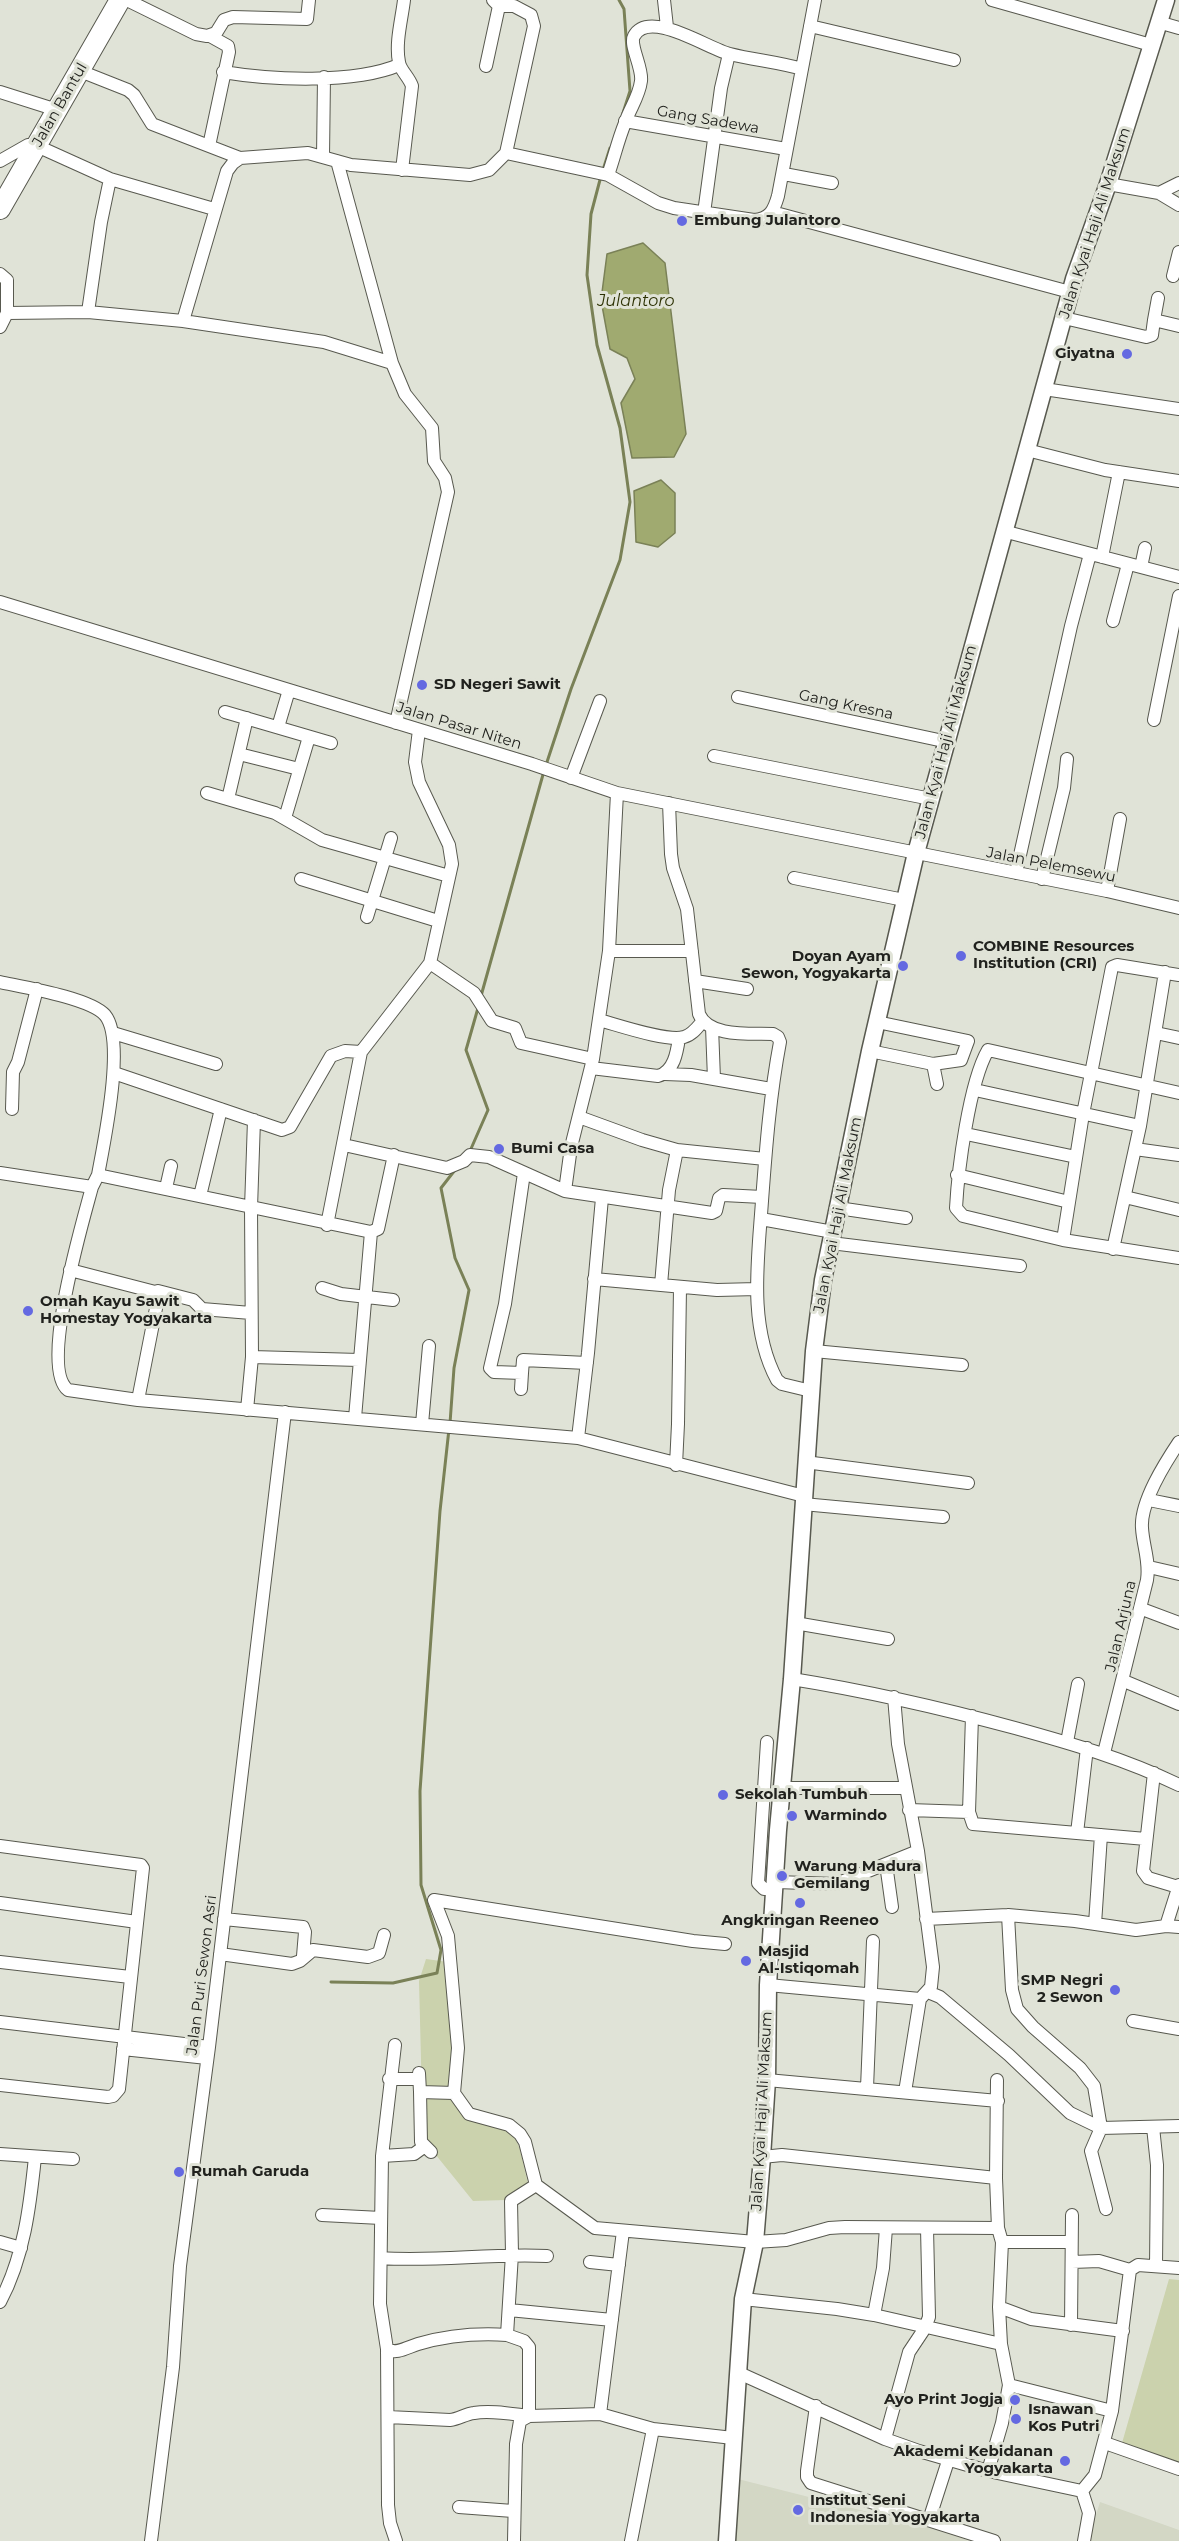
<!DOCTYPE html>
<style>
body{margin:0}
canvas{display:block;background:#e0e3d7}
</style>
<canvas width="1179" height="2541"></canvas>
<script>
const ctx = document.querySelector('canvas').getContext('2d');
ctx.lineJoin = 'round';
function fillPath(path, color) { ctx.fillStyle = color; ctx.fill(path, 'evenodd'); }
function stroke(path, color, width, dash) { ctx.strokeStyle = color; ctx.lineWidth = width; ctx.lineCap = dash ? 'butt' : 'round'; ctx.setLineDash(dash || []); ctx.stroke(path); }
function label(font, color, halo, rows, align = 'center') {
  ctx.font = font + ' Montserrat,sans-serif'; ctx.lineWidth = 6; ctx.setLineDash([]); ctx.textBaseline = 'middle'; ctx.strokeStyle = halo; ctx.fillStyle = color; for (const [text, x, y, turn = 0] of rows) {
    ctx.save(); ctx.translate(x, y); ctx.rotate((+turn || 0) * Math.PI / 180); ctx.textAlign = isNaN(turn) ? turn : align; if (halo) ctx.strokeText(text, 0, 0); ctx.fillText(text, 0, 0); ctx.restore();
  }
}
fillPath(new Path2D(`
 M 738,2479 L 982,2541 L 734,2541 Z
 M 1100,2502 L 1179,2530 L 1179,2541 L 1088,2541 Z`), '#d3d7c5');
fillPath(new Path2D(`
 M 426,1959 L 448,1962 L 455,2048 L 450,2093 L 465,2116 C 523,2131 515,2131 529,2187 L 506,2200 L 473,2201 L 423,2139 L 419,1981 Z
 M 1169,2279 L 1179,2280 L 1179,2463 L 1122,2443 Z`), '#cbd2ad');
const water = new Path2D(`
 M 643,243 L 665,263 L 686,434 L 674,457 L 632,458 L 621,403 L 635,379 L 627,358 L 610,349 L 601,300 L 607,254 Z
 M 661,480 L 675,493 L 675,533 L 658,547 L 636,542 L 634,491 Z`);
fillPath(water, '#a0aa70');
stroke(water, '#7a8157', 1.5);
stroke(new Path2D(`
 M 619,0 L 624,9 L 630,91 L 623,113
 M 603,170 L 610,148
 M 546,765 L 571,689 L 620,560 L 630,502 L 620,428 L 597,345 L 587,275 L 591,214 L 601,176
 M 481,996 L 544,771
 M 470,1151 L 488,1110 L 466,1050 L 478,1008
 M 450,1423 L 454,1368 L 469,1290 L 455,1258 L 441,1188 L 455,1170
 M 331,1982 L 393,1983 L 437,1973 L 441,1950 L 421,1885 L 420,1791 L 440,1511 L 449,1429`), '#7a8157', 3);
const minor = new Path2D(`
 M 127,0 L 196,34 L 207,36 L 216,33 L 224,20 L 233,17 L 307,19 L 309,0
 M 493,0 L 499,6 L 514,6 L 531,15 L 534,26 L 506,153
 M 664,0 L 667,27
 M 992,0 L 1151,45
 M 1158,22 L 1179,28
 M 810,26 L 954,60
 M 486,66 L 499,6
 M 80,71 L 128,90 L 134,95 L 152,124 L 240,158 L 308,153 L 351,165 L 470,175 L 489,170 L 506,153 L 608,175 L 658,203 L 674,208 L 754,220 C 770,219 774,210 778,196 L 815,0
 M 223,72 C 271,80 354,84 399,65
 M 0,92 L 57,110
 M 625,121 L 786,149
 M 209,146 L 229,52 L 228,46 L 210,36
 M 323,157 L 324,77
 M 0,161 L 28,145 L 37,146 L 110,179 L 214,209
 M 337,161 L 392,363 L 405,394 L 432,428 L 434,461 L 445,478 L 448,492 L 396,723
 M 402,170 L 412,86 C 409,77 400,70 399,62 C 395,43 402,18 404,0
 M 784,174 L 832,183
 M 608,175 C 614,158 618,140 625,123 C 630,108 639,97 641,81 C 643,68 629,45 634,36 C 649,8 710,50 730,54 C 754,60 778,62 802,69
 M 1108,184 L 1159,193 L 1179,183
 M 1159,193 L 1179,205
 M 772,212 L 1070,292
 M 704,213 L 721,88 L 729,54
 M 0,274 L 7,280 L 7,313 L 0,327
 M 1173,276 L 1179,252
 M 88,312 L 101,222 L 110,179
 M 7,313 L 88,312 L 183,321 L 227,171 L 233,163 L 240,158
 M 1064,318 L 1146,337 L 1152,335 L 1154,320 L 1179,326
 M 1154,320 L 1158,298
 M 183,321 L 324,342 L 392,363
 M 1044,389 L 1179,409
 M 1027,450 L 1105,470 L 1179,481
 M 1003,531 L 1179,577
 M 1102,557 L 1119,472
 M 1141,567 L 1145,548
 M 0,602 L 532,764 L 617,793 L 1107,891 L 1179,908
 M 1113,621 L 1128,564
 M 738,697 L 948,742
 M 225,712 L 331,743
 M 1154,720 L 1179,596
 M 278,727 L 289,690
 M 239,754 L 299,769
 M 714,756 L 931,799
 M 571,778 L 600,701
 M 207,793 L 275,813 L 322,840 L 449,876
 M 228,799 L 247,718
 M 669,803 L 671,854 L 673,868 L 687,909 L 699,1014 C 709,1038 751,1033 773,1034 L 778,1037 L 780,1042 C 770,1095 766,1147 762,1201 C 758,1260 748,1326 777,1380 L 782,1384 L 811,1391
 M 285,818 L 309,737
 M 1016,873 L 1071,626 L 1090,554
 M 794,878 L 904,900
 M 301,879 L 438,921
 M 1042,879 L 1064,788 L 1067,759
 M 1107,891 L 1120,819
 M 367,917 L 391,838
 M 609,951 L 692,951
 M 430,963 L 474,993 L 492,1021 L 515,1028 L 521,1043 L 593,1059
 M 695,981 L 747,989
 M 0,982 C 23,987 90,998 105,1015 C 126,1040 104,1142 98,1175 L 92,1187 C 83,1221 39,1368 68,1390 L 138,1400 L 578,1438 L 804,1496
 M 599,1020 C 618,1025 667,1042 684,1037 C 692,1035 697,1028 702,1022
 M 877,1022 L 968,1041 L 961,1060 L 933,1064
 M 712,1027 L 714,1079
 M 113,1033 L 216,1064
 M 1156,1033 L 1179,1038
 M 870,1051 L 933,1064 L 937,1084
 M 591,1068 L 658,1076 C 674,1072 677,1052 679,1038
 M 114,1073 L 282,1130 L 290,1127 L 331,1056 L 345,1051 L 361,1052 L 430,963 L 452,864 L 449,845 L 419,782 L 415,762 L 419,730
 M 665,1074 L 691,1075 L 771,1089
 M 975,1090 L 1140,1126
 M 1179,1093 L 988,1050 C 969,1083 958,1170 956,1208 L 963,1216 L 1063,1240 L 1179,1258
 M 12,1109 L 13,1072 L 18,1062 L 37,989
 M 579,1117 L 642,1140 L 677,1150 L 765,1159
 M 966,1134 L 1076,1157
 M 344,1145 L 447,1168 L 464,1161 L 470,1155 L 489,1157 L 565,1191 L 712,1213 L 716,1211 L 719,1198 L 723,1195 L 762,1197
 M 1135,1149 L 1179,1155
 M 0,1173 L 92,1187
 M 524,1173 L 505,1304 L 490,1368 L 494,1372 L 522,1373 L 523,1360 L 587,1363
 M 98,1175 L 371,1232 L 355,1418
 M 957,1175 L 1069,1202
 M 166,1188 L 171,1166
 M 565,1191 L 571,1147 L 593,1059 L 609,951 L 617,793
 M 200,1196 L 221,1109
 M 1125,1197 L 1179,1210
 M 838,1208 L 906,1218
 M 761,1219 L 833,1232
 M 327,1225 L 361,1052
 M 371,1232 L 378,1229 L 394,1155
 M 1063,1240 L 1083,1114 L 1112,967 L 1117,965 L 1179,975
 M 831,1243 L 1020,1266
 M 1113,1249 L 1140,1126 L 1165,972
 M 70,1270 L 159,1293 L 138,1400
 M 594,1279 L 717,1290 L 757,1289
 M 661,1285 L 669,1190 L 677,1150
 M 322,1288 L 341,1294 L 393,1300
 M 158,1291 L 193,1300 L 202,1309 L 251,1313
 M 814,1351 L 962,1365
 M 252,1357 L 251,1208 L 254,1120
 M 521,1389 L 522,1373
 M 247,1410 L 252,1357 L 359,1360
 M 422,1424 L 429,1346
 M 578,1438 L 588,1353 L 602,1198
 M 805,1462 L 968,1483
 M 676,1465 L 678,1424 L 680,1288
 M 1149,1500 L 1179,1506
 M 803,1504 L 943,1517
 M 1149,1567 L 1179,1574
 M 1142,1609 L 1179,1623
 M 795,1623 L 888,1639
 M 792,1679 C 867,1691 941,1708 1015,1728 C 1073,1744 1125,1759 1179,1785
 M 1124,1681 L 1179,1704
 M 894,1697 L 898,1744 L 918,1851 L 933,1967 L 931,1987 L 920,1999 L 905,2092
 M 972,1716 L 969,1812 L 973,1824 L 1146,1839
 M 767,1742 L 758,1883 L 764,1889 L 775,1889
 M 1067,1742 L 1078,1684
 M 1104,1753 L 1147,1580 C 1150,1561 1143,1546 1142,1528 C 1140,1502 1165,1463 1179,1442
 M 1154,1773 L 1143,1871 L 1148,1878 L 1178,1887
 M 782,1788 L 906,1788
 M 909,1810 L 969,1812
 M 1077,1833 L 1087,1748
 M 0,1846 L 141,1865 L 143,1868 L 119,2089 L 113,2096 L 108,2097 L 0,2085
 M 886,1864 L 892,1907
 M 776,1882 L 836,1884 L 918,1851
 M 0,1903 L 137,1922
 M 1008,1915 L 1012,1990 L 1017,2009 L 1033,2027 L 1080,2068 L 1094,2086 L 1101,2128 L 1091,2151 L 1106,2209
 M 224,1919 L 303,1927 L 305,1932 L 303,1956
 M 926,1919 L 1008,1915 L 1075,1921 L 1136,1930 L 1166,1926 L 1179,1927
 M 1095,1924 L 1101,1835
 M 1166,1926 L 1179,1885
 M 725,1944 L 693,1941 L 434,1900 L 448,1936 L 458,2048 L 454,2093 L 469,2114 L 509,2125 L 520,2134 L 525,2142 L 536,2185 L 595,2228 L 755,2242 L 786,2240 L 829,2228 L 845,2227 L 998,2228
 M 220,1954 L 292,1964 L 300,1961 L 313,1950 L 368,1957 L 379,1953 L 384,1935
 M 0,1962 L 130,1977
 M 768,1985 L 920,1999
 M 928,1992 L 940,1997 L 1009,2055 L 1070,2113 L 1101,2128 L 1179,2126
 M 1133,2021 L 1179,2029
 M 0,2022 L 209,2047
 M 395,2045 L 382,2156 L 380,2304 L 387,2349 C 396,2355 408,2347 418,2344 C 446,2336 477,2333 507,2335
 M 123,2049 L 207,2058
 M 419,2073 L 420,2092 L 454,2093
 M 389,2079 L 419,2079
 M 767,2080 L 998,2101
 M 867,2088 L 873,1941
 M 420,2092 L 421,2142 L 431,2152
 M 1153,2127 L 1157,2165 L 1156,2266
 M 0,2154 L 73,2159
 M 382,2156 L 414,2154 L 425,2146
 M 762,2157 L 782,2155 L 996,2178
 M 322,2215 L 381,2218
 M 623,2231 L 600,2414 L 653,2429 L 733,2438
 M 0,2242 L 21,2248
 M 1002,2242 L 1071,2242
 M 381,2258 C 436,2262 491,2253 547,2256
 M 590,2262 L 619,2265
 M 1072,2262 L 1099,2261 L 1130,2270 L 1138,2265 L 1179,2268
 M 743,2299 L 837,2309 L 874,2315 L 1001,2344
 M 0,2302 C 24,2257 30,2206 35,2157
 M 999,2307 L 1031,2319 L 1123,2331
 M 509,2310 L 612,2320
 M 874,2315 L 883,2268 L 886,2228
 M 1071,2325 L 1072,2215
 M 387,2349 L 388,2505 L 390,2523 L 396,2541
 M 739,2373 L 885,2439 L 919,2451 L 988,2471 L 1082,2491
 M 1009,2385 L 1112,2411
 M 816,2406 L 807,2471 L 807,2477 L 811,2483 L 994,2541
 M 388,2417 L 450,2420 C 459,2419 465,2414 474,2413 C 491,2410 512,2414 529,2416 L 529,2347 L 524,2341 L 507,2335 L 512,2254 L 511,2201 L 536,2185
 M 885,2439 L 909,2352 L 925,2328 L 929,2317 L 927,2228
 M 1105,2443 L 1179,2469
 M 988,2471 L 1002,2423 L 1009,2385 L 1001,2344 L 999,2307 L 1002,2242 L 998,2228 L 996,2178 L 997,2080
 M 459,2507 L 513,2511
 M 929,2520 L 948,2461
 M 151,2541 L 173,2367 L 180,2266 L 209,2047 L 285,1412
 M 514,2541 L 516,2444 L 520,2421 L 529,2416 L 600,2414
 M 631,2541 L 653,2429
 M 1084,2541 L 1089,2513 L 1082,2491 L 1095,2475 L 1112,2411 L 1130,2270`);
const tertiary = new Path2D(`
 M 727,2541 L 743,2299 L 755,2242 L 762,2157 L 767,2080 L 768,1985 L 778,1830 L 792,1679 L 814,1351 L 823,1280 L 870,1051 L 916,853 L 1074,279 L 1108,184 L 1166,0`);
const primary = new Path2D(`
 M 0,209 L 120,0`);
stroke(minor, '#58594f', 14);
stroke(tertiary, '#58594f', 19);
stroke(primary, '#58594f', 22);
stroke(minor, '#fff', 12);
stroke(tertiary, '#fff', 16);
stroke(primary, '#fff', 20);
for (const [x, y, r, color] of [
 [682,221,6,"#6469e1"],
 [1127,354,6,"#6469e1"],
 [422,685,6,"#6469e1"],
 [961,956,6,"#6469e1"],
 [903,966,6,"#6469e1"],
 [499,1149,6,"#6469e1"],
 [28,1311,6,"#6469e1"],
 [723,1795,6,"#6469e1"],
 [792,1816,6,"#6469e1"],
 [782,1876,6,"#6469e1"],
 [800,1903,6,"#6469e1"],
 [746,1961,6,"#6469e1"],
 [1115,1990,6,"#6469e1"],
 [179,2172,6,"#6469e1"],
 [1015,2400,6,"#6469e1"],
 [1016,2419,6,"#6469e1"],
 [1065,2461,6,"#6469e1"],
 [798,2510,6,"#6469e1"]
]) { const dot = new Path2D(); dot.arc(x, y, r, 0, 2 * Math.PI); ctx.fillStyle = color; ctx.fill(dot); stroke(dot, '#e0e3d7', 2); }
label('15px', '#21221e', '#e0e3d7', [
 ["Jalan Bantul",60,105,-60],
 ["Gang Sadewa",708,120,10],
 ["Jalan Kyai Haji Ali Maksum",1095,223,-72],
 ["Gang Kresna",846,705,12],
 ["Jalan Pasar Niten",459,726,17],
 ["Jalan Kyai Haji Ali Maksum",946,742,-75],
 ["Jalan Pelemsewu",1051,865,11],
 ["Jalan Kyai Haji Ali Maksum",838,1215,-79],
 ["Jalan Arjuna",1121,1626,-77],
 ["Jalan Puri Sewon Asri",202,1975,-83],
 ["Jalan Kyai Haji Ali Maksum",762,2111,-87]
]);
label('bold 15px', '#21221e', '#e0e3d7', [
 ["Embung Julantoro",694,221],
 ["Giyatna",1115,354,"right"],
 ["SD Negeri Sawit",434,685],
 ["COMBINE Resources",973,947],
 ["Institution (CRI)",973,964],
 ["Doyan Ayam",891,957,"right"],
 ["Sewon, Yogyakarta",891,974,"right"],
 ["Bumi Casa",511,1149],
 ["Omah Kayu Sawit",40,1302],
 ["Homestay Yogyakarta",40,1319],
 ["Sekolah Tumbuh",735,1795],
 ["Warmindo",804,1816],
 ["Warung Madura",794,1867],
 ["Gemilang",794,1884],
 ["Angkringan Reeneo",800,1921,"center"],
 ["Masjid",758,1952],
 ["Al-Istiqomah",758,1969],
 ["SMP Negri",1103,1981,"right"],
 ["2 Sewon",1103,1998,"right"],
 ["Rumah Garuda",191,2172],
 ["Ayo Print Jogja",1003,2400,"right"],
 ["Isnawan",1028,2410],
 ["Kos Putri",1028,2427],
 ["Akademi Kebidanan",1053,2452,"right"],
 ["Yogyakarta",1053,2469,"right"],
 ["Institut Seni",810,2501],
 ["Indonesia Yogyakarta",810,2518]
], 'left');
label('italic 16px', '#2c3103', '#e0e3d7', [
 ["Julantoro",636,301]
]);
</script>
